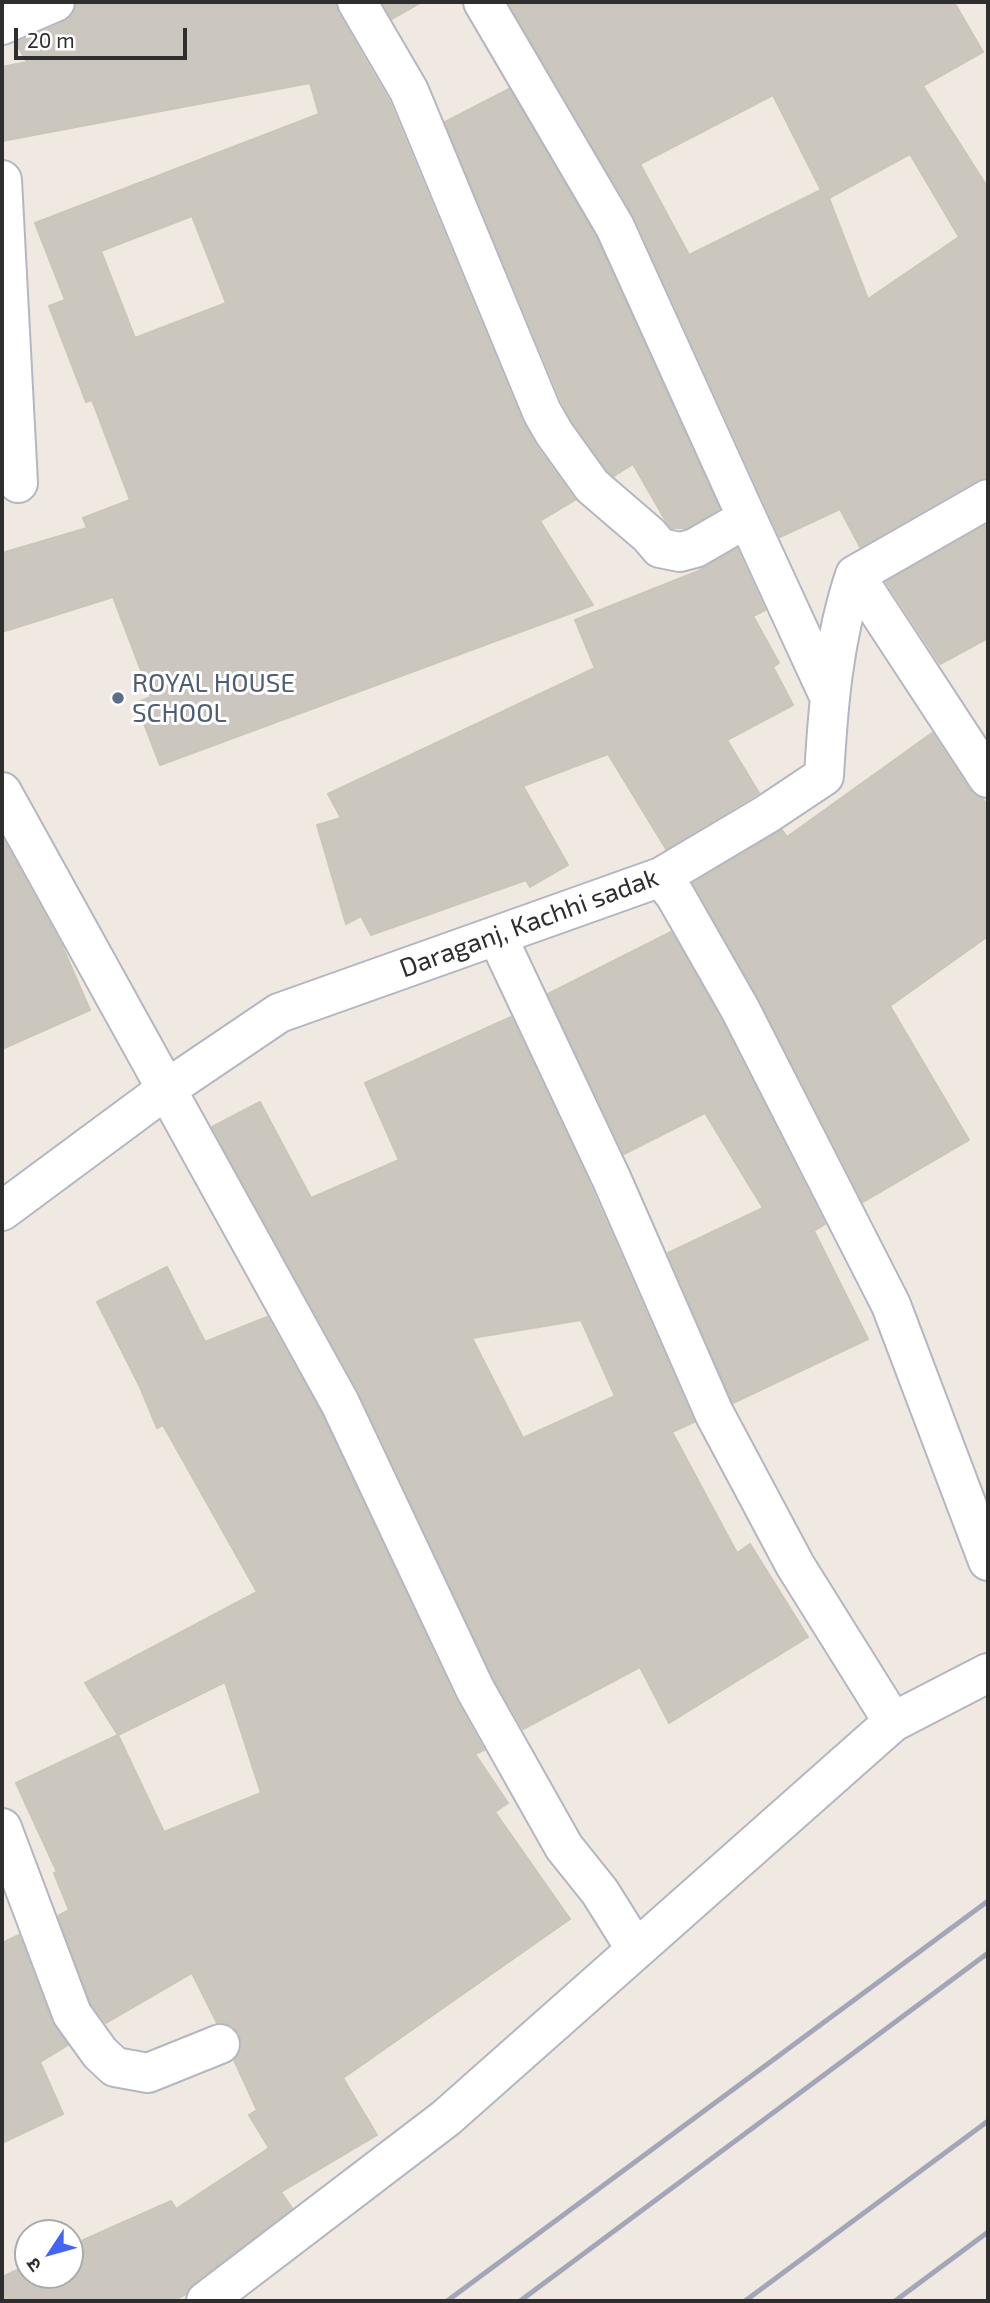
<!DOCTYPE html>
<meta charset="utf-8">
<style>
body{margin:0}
#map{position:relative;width:990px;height:2303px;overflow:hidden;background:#efe9e1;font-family:"Exo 2","Noto Sans Devanagari",sans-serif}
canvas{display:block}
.frame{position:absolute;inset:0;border:4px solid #2e2e2e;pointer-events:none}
.north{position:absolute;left:14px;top:2219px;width:70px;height:70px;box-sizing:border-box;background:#fff;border:2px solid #ababab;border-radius:50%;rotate:234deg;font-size:19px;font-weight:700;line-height:28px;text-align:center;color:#2e2e2e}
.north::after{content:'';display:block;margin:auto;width:24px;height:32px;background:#4264fb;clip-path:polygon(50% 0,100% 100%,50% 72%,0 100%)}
.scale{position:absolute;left:14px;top:28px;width:173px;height:32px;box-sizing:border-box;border:4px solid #2e2e2e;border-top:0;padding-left:9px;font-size:21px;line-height:24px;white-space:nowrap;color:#2e2e2e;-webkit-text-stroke:5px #fff;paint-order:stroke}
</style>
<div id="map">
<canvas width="990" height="2303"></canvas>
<div class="frame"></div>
<div class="north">उ</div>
<div class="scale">20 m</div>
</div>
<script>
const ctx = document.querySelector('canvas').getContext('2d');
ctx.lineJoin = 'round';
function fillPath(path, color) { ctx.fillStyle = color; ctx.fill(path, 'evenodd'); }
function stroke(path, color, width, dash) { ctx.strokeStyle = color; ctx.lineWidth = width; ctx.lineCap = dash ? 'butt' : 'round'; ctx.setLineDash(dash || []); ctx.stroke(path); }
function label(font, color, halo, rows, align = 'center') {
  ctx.font = font + ' "Exo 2",sans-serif'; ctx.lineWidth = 6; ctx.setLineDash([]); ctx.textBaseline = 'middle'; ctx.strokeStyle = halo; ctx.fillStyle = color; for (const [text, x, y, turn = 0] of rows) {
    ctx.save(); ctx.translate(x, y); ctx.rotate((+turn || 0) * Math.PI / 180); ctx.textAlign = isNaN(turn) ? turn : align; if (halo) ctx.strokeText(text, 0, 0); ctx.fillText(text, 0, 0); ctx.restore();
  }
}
const building = new Path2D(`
 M 76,2 L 335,2 L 338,13 L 389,101 L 522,421 L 536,446 L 575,500 L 540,521 L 593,605 L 160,765 L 136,703 L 151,697 L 113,597 L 2,632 L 2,553 L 87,528 L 83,518 L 130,500 L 92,400 L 86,402 L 49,306 L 65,300 L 35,223 L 319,114 L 310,83 L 2,141 L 2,67 L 27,62 L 16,43 L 64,22 L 73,14 ZM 192,216 L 226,303 L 135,338 L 101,251 Z
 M 382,2 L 422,2 L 392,19 Z
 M 508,2 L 954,2 L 983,52 L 923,86 L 988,188 L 988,477 L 977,480 L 860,547 L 840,509 L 780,537 L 635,218 ZM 773,95 L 821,190 L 689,255 L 640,164 ZM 910,154 L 959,237 L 868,299 L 829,198 Z
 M 509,89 L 596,237 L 719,509 L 687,528 L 672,528 L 667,523 L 633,464 L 614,476 L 608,471 L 572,421 L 562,402 L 445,122 Z
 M 988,524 L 988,638 L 940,664 L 886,582 Z
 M 737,549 L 765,610 L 753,616 L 779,663 L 773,667 L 793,705 L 727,740 L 759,793 L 666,849 L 608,754 L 523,786 L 568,865 L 530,887 L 526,880 L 371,935 L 361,916 L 346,924 L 317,825 L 341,818 L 328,794 L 595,668 L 575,620 L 696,572 Z
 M 932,733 L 970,790 L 983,799 L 988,806 L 988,936 L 890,1006 L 969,1140 L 863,1202 L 759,999 L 693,883 L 782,830 L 787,837 Z
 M 2,837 L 62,946 L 90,1010 L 2,1049 Z
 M 671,932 L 721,1019 L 825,1224 L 814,1231 L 868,1339 L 733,1403 L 668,1253 L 763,1208 L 705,1113 L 624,1154 L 548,994 Z
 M 511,1017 L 585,1174 L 694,1422 L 672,1432 L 737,1553 L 750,1544 L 808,1637 L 669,1723 L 640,1667 L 523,1729 L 494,1679 L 359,1392 L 212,1127 L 260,1102 L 311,1198 L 399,1160 L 365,1083 ZM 581,1320 L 615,1396 L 523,1438 L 472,1338 Z
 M 167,1267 L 205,1342 L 267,1317 L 321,1413 L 455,1698 L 484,1750 L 475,1754 L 508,1803 L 495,1812 L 570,1919 L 343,2078 L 377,2135 L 281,2192 L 292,2208 L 193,2284 L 186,2294 L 174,2301 L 2,2301 L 2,2277 L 28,2265 L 28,2275 L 70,2275 L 70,2246 L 171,2201 L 176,2209 L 269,2148 L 249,2115 L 257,2110 L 234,2060 L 241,2048 L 240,2035 L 233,2026 L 224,2023 L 217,2023 L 192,1973 L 106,2023 L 91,2004 L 58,1916 L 69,1910 L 54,1873 L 57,1872 L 16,1783 L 118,1735 L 85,1683 L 257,1592 L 163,1425 L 157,1428 L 140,1387 L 97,1302 ZM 225,1682 L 261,1793 L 164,1832 L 118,1735 Z
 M 19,1935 L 52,2022 L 68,2045 L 40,2062 L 63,2114 L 2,2143 L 2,1943 Z`);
fillPath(building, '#cbc7bf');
stroke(building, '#cbc5ba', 2);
const minor = new Path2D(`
 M 357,2 L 409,91 L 542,412 L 554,433 L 592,486 L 649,535 L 660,548 L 680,552 L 695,548 L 747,518 L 829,696
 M 483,2 L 615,227 L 747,518
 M 2,25 L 55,2
 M 2,180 L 18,483
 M 855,575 L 988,778
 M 2,792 L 340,1403 L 475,1689 L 564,1847 L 600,1892 L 635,1948
 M 661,877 L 675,895 L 740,1009 L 891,1305 L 988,1561
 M 497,936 L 612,1180 L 714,1413 L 795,1565 L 893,1722
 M 2,1211 L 168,1088 L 279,1013 L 661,877 L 767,814 L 824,776 C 828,708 833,640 855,575 L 988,499
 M 2,1828 L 72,2014 L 100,2053 L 115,2067 L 148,2073 L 220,2044
 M 206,2301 L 446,2118 L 893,1722 L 988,1673`);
stroke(minor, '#b4b7c1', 42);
stroke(minor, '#fff', 38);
stroke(new Path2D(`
 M 447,2301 L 988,1901
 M 520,2301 L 988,1953
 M 745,2301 L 988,2121
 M 895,2301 L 988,2232`), '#a3a6b8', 5);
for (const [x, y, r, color] of [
 [118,698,7,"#5c6f8a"]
]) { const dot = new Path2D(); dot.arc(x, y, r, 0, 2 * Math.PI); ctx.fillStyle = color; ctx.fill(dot); stroke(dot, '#fff', 2.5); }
label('26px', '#4e5e75', '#fff', [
 ["ROYAL HOUSE",132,683],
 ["SCHOOL",132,713]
], 'left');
label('26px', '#2e2e2e', '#fff', [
 ["Daraganj, Kachhi sadak",529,923,-20]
]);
</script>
